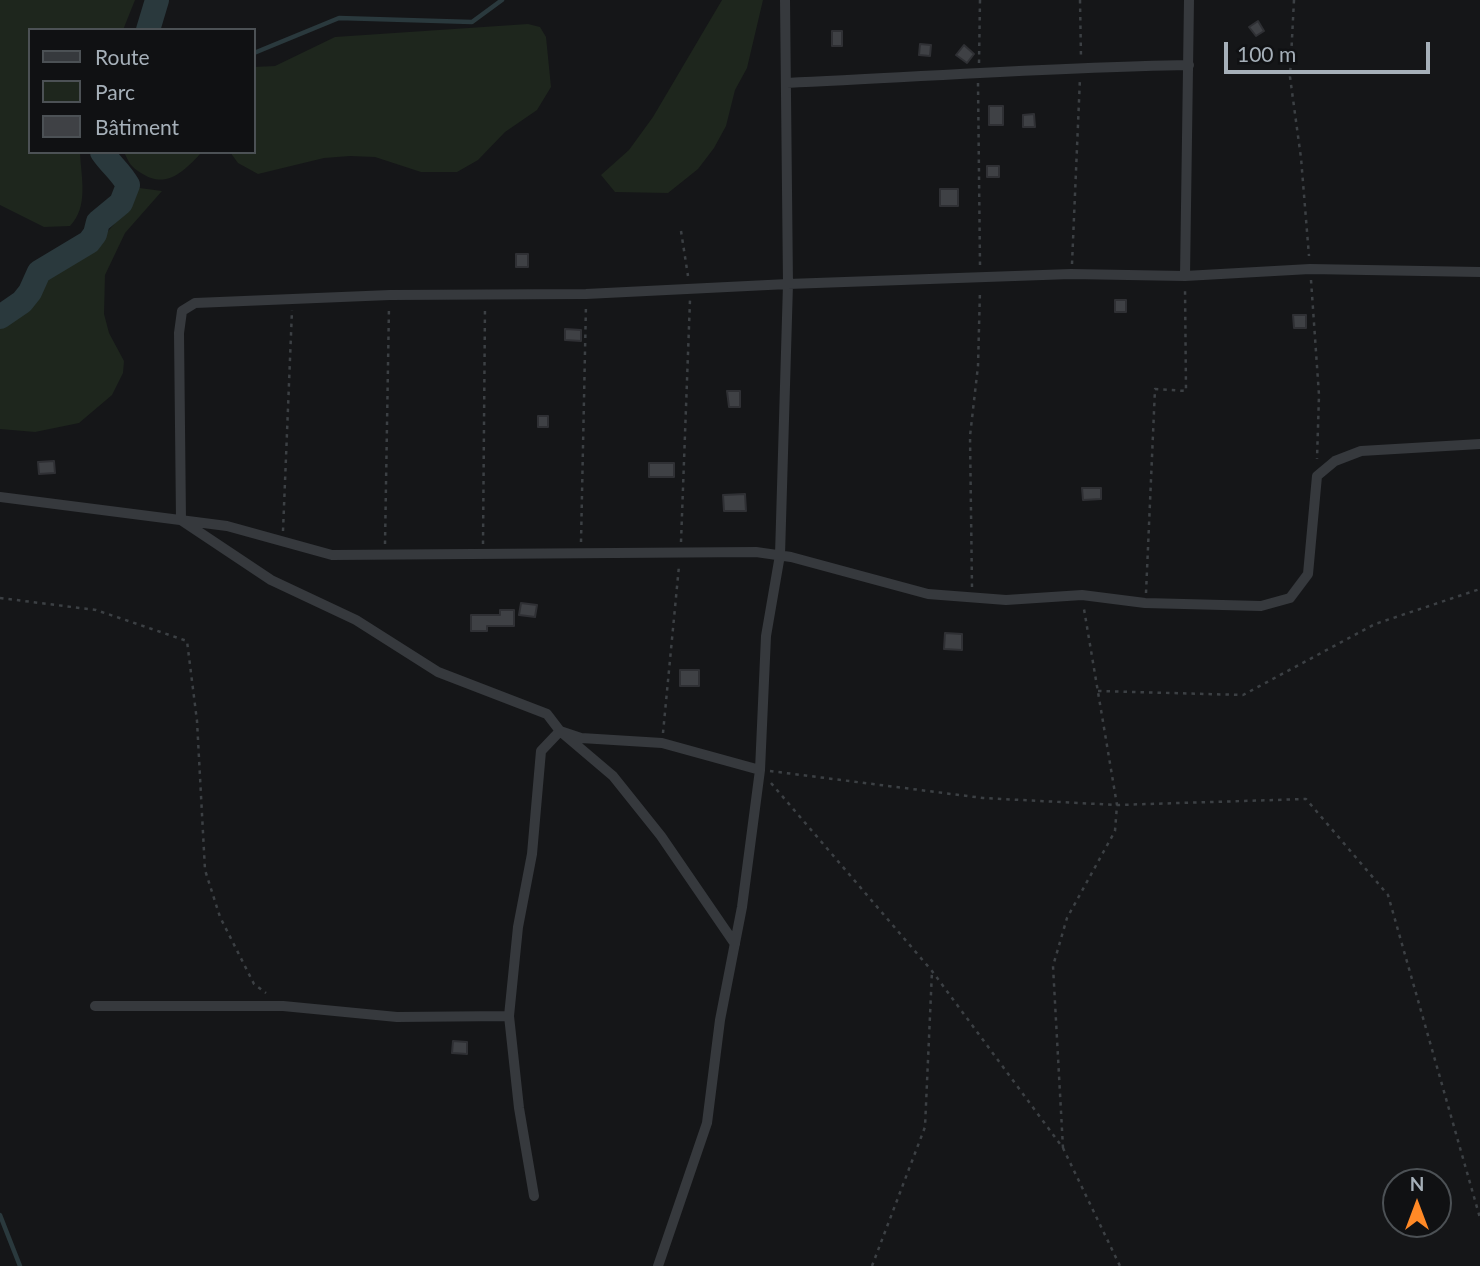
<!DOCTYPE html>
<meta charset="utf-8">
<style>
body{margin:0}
#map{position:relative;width:1480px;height:1266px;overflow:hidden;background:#151618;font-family:Lato,sans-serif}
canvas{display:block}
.legend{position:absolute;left:28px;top:28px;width:228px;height:126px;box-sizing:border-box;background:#101113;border:2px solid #4c5155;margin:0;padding:9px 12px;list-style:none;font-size:21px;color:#a6b0b9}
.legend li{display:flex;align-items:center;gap:14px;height:35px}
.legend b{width:35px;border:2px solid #4c5155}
.north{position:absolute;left:1382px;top:1168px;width:70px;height:70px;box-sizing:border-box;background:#101113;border:2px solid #4c5155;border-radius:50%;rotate:0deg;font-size:19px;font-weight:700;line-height:28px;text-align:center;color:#a6b0b9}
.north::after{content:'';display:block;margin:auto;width:24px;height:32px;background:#ff8926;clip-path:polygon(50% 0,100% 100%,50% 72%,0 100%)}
.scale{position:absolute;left:1224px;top:42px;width:206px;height:32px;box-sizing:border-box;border:4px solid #a6b0b9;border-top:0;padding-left:9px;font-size:21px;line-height:24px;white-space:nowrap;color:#a6b0b9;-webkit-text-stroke:5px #101113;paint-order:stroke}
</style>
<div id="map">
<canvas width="1480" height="1266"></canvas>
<ul class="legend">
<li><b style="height:9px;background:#36393d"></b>Route</li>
<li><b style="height:19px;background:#1e261d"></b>Parc</li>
<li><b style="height:19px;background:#3f4145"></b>Bâtiment</li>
</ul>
<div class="north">N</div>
<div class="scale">100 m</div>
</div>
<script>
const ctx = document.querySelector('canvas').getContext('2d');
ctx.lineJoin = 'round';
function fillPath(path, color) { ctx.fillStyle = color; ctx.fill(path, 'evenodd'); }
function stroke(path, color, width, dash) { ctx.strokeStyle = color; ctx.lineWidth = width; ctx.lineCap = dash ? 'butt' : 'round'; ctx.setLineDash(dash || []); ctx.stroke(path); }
fillPath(new Path2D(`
 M 0,0 L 135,0 L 123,30 L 30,30 L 30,152 L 80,152 C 81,178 89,206 70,226 L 44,227 L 0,205 Z
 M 722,0 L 763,0 L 747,68 L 735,90 L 726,126 L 714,148 L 698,169 L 668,193 L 615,192 L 601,175 L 629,150 L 653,117 Z
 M 528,24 L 540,27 L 546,37 L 551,87 L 537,110 L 505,132 L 478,160 L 457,172 L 421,172 L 375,157 L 350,156 L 324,158 L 258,174 L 238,163 L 230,152 L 254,152 L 254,67 L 275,66 L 335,37 Z
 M 124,152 L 202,152 C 184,171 167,190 141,173 C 131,167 129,163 124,152 Z
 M 132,187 L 162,191 L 125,233 L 105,275 L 104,314 L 109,333 L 124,361 L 123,373 L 112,395 L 79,423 L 35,432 L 0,429 L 0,322 L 29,306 L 37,297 L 45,279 L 57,271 L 69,267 L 81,252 L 98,243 L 115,223 Z`), '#1e261d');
stroke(new Path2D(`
 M 254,53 L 339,18 L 472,22 L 502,0
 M 0,1215 L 20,1266`), '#2a393d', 4.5);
stroke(new Path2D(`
 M 148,30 L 157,0
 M 0,317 L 22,302 L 30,292 L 39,272 L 89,242 L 95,234 L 98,222 L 121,203 L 128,185 C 121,172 110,164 102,152`), '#2a393d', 24);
const building = new Path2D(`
 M 1258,21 L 1264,31 L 1256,36 L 1249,27 Z
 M 832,31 L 842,31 L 842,46 L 832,46 Z
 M 920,44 L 931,45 L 930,56 L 919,55 Z
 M 964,45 L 974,54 L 967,63 L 956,55 Z
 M 989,106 L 1003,106 L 1003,125 L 989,125 Z
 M 1034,114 L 1035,127 L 1023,127 L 1023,115 Z
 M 987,166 L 999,166 L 999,177 L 987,177 Z
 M 940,189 L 958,189 L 958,206 L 940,206 Z
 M 516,254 L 528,254 L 528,267 L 516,267 Z
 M 1115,300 L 1126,300 L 1126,312 L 1115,312 Z
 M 1293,315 L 1306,315 L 1306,328 L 1294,328 Z
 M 565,329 L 581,330 L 581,341 L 565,340 Z
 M 727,391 L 740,391 L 740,407 L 729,407 Z
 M 538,416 L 548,416 L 548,427 L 538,427 Z
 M 54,461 L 55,473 L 39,474 L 38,462 Z
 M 649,463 L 674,463 L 674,477 L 649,477 Z
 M 1082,488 L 1101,488 L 1101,499 L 1083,500 Z
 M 745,494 L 746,511 L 724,511 L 723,495 Z
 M 521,603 L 537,605 L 535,617 L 519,615 Z
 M 500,610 L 514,610 L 514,626 L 487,626 L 487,631 L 471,631 L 471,615 L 500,615 Z
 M 945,633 L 962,634 L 962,650 L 944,649 Z
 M 680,670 L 699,670 L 699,686 L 680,686 Z
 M 453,1041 L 467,1042 L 467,1054 L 452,1053 Z`);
fillPath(building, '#3f4145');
stroke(building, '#2f3034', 2);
stroke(new Path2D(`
 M 1080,0 L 1081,58
 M 1294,0 L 1290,77 L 1301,158 L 1309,256
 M 979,63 L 980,0
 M 978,83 L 980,265
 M 681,231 L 688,276
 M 1072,264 L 1080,78
 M 1311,280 L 1319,395 L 1317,459
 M 283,531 L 292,310
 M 581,542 L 586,304
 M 681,542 L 690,300
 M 385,544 L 389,306
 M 483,544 L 485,306
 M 972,587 L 970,436 L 978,366 L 980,290
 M 1146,593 L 1155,389 L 1186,391 L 1185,287
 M 0,598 L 96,610 L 187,641 L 197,721 L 205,870 L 220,917 L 254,984 L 266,993
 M 1098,691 L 1243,695 L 1375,624 L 1480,589
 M 663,733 L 679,566
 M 770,771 L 983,798 L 1117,805 L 1306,799 L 1388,895 L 1480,1218
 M 771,783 L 932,971 L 1063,1148 L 1120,1266
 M 1063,1148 L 1053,966 L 1067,918 L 1115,831 L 1117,805 L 1084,609
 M 872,1266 L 925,1127 L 932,971`), '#3c4044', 2.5, [3.5, 5]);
stroke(new Path2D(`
 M 787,83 C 921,77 1055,67 1189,65
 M 1185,276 L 1189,0
 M 0,497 L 227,526 L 332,555 L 756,552 L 791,557 L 928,594 L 1006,600 L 1082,595 L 1145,603 L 1261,606 L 1290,598 L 1308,574 L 1317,476 L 1335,461 L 1361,451 L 1480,444
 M 760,770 L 662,743 L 581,738 L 560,731 L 547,714 L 438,672 L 356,620 L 271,580 L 181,520 L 179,333 L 182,311 L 195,303 L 390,295 L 586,294 L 788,284 L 1071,274 L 1185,276 L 1310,269 L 1480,272
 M 95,1006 L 283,1006 L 397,1017 L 509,1016
 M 534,1196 L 519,1108 L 509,1016 L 518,927 L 532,854 L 541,751 L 560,731 L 613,776 L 661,836 L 735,944
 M 658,1266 L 707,1123 L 720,1020 L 742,907 L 760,770 L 766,636 L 780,555 L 788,284 L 785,0`), '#36393d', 10);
</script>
